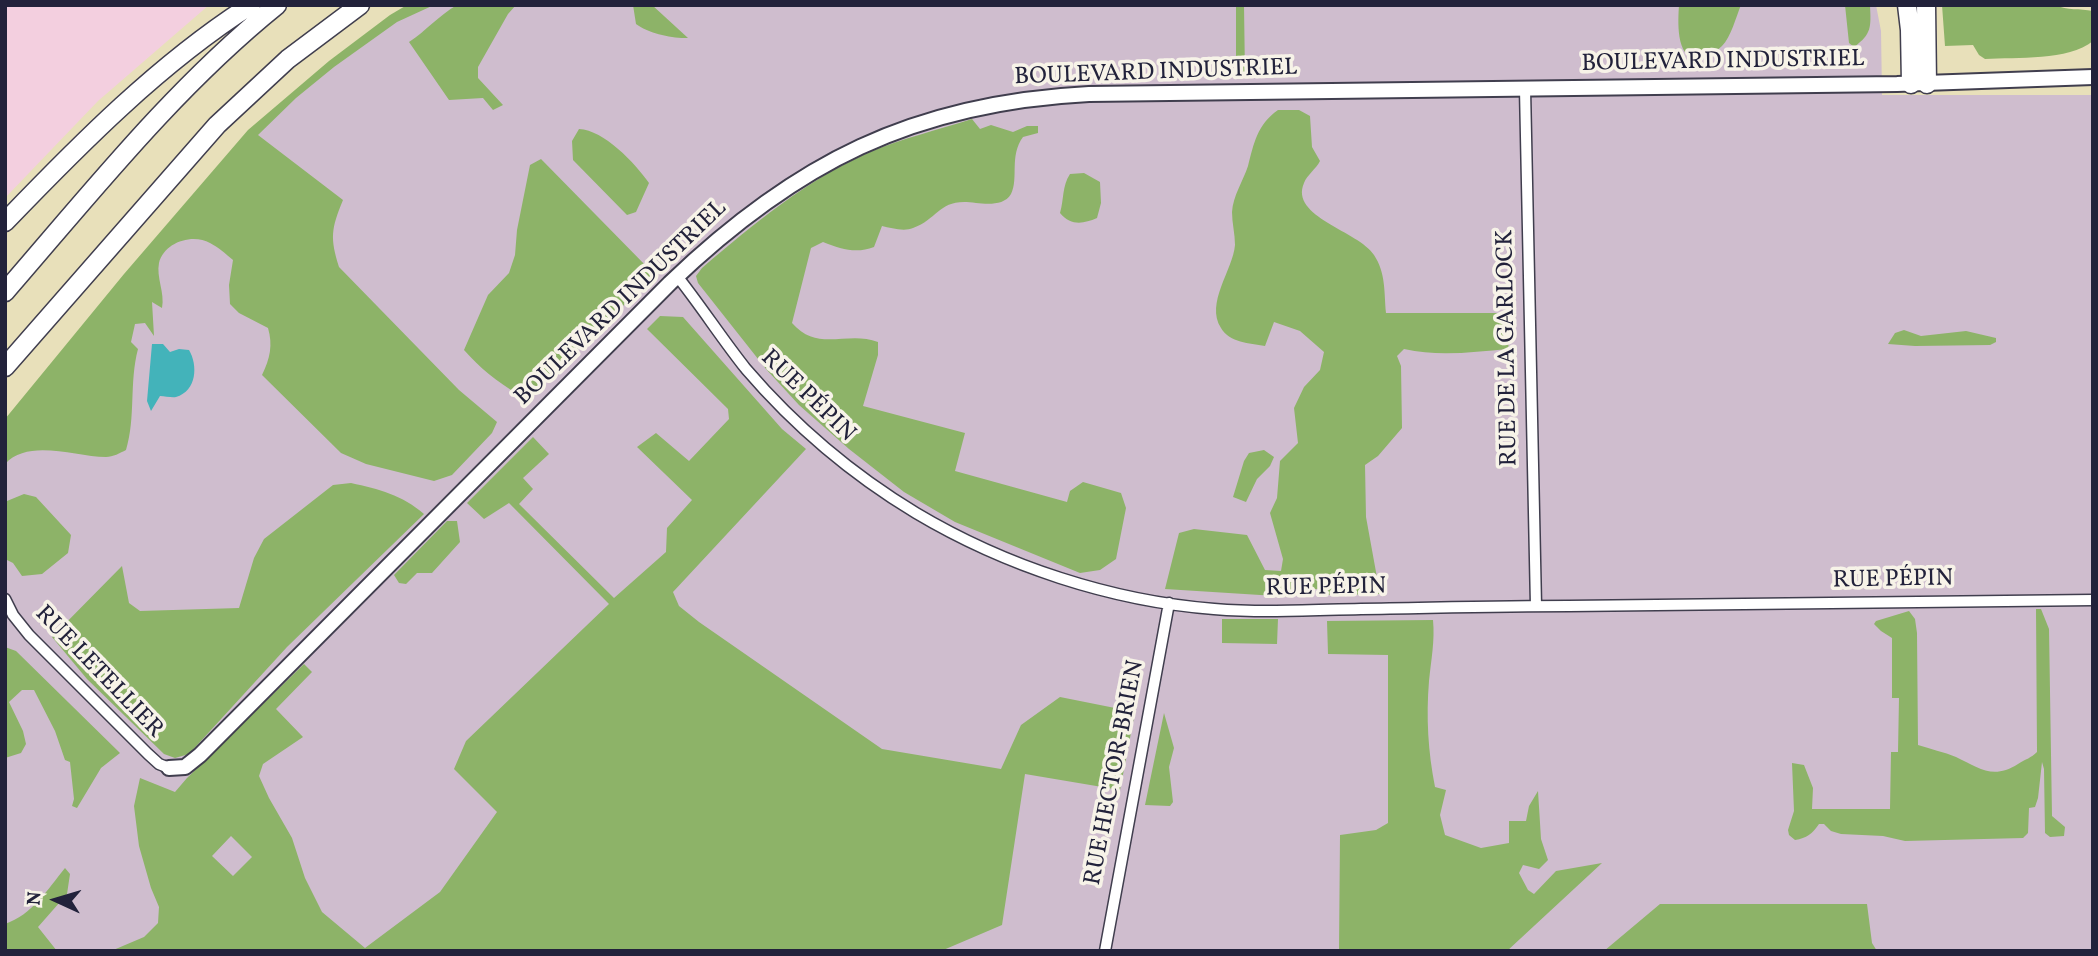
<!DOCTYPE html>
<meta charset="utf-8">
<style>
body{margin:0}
#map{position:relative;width:2098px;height:956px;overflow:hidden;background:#e8e0ba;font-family:Vollkorn,serif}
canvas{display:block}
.frame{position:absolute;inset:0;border:7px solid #22223b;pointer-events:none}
.north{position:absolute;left:21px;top:865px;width:70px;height:70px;-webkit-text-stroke:5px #f7f3e8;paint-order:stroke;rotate:274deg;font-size:19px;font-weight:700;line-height:28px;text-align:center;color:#22223b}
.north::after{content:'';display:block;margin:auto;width:24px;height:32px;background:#22223b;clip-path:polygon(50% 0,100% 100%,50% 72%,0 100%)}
</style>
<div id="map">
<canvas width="2098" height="956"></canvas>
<div class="frame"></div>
<div class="north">N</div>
</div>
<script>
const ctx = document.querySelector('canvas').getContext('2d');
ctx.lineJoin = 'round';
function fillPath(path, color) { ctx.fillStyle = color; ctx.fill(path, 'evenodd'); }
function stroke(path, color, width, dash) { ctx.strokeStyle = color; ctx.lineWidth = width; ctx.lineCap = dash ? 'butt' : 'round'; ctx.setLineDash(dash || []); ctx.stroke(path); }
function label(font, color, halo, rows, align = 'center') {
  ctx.font = font + ' Vollkorn,serif'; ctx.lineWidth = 7; ctx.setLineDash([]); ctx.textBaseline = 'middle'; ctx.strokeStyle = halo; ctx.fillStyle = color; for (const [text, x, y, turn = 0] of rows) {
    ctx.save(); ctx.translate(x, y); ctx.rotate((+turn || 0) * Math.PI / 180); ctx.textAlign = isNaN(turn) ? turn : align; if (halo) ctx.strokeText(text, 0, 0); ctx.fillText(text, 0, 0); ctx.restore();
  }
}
fillPath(new Path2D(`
 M 5,5 L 209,5 L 98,101 L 5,198 Z`), '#f3cfdf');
fillPath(new Path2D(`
 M 422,5 L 1876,5 L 1881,31 L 1882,95 L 2093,95 L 2093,951 L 5,951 L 5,430 L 250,133 L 353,45 Z`), '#cfbdce');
fillPath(new Path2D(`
 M 407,5 L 434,5 L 397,22 L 334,67 L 296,98 L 258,135 L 343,200 C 331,229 330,238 339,267 L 459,390 L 497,422 L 492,433 L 452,475 L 434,481 L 366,464 L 341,453 L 262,375 C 270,359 273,345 268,328 L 239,313 L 230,304 L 229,285 L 233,260 C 226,254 218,247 210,243 C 193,233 164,242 159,263 C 156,277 165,293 162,308 L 152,302 L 154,336 L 145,323 L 135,324 L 131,342 L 138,349 C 129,383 136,417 126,450 C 120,453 113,457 106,457 C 75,457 29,438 5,464 L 5,419 L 124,274 L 248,130 L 329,61 L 390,15 Z
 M 457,5 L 516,5 L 508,14 L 478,67 L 478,78 L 503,105 L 493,110 L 483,98 L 449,100 L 409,42 C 426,31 438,16 457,5 Z
 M 633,5 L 652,5 L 688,38 C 673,39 648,33 636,24 Z
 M 1236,5 L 1244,5 L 1245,76 L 1239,77 L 1236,70 Z
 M 1679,5 L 1741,5 C 1736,17 1731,37 1722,46 C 1717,51 1709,55 1703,57 C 1675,65 1678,21 1679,5 Z
 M 1845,5 L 1870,5 C 1871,27 1872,34 1854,47 L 1849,43 Z
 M 1942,5 L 2055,5 C 2068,11 2079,8 2093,11 L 2093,41 C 2068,61 2017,57 1985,59 L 1979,55 L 1973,45 L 1945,46 Z
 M 1278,110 L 1299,110 L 1310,116 L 1312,147 L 1320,161 C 1316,169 1307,175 1304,183 C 1289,217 1359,231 1374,255 C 1386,273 1384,292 1386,313 L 1513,313 L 1508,349 C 1473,352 1439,357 1404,349 L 1397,356 L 1401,366 L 1402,428 L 1378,456 L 1365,465 L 1366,517 L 1380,594 L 1326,595 L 1318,589 L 1303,590 L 1292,597 L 1165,589 L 1179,533 L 1194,529 L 1247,535 L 1265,570 L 1281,571 L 1283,559 L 1270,513 L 1277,498 L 1280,461 L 1298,443 L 1294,408 L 1304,387 L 1320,370 L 1324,352 L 1300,331 L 1274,322 L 1265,346 C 1249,343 1230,343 1221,328 C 1205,303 1233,270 1235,245 C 1235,234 1232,223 1232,212 C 1233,196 1243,181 1248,166 C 1254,143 1257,125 1278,110 Z
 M 972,119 L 980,129 L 991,125 L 1013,132 L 1027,126 L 1038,126 L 1038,133 L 1023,137 C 1009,156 1019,178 1011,194 C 1004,206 987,204 976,203 C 939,197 940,218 913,228 C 904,232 891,228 882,226 L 874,247 C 856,254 841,249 823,242 L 811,248 L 792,323 C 818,353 847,330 878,342 L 878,355 L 863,406 L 965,433 L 955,471 L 1067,502 L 1070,491 L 1083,482 L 1121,493 L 1126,508 L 1116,559 L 1100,570 L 1080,573 L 955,522 L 904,492 L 849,449 L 799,405 L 766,369 L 698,283 L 696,276 L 702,268 C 755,223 806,180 870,152 C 903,138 938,130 972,119 Z
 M 579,129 C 604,130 635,163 649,183 L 636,212 L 627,215 L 573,160 L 572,141 Z
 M 541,159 L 651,271 L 649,281 L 535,390 L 518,394 C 497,382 480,368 464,350 L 488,295 L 509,273 L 515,255 L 517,230 L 530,165 Z
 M 1084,173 L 1100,182 L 1101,203 L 1097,218 C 1083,224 1071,226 1060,213 C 1064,199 1062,186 1070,174 Z
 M 660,316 L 683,317 L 782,429 L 806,449 L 673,592 L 679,606 L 699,622 L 882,749 L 1001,769 L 1021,725 L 1060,697 L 1135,712 L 1120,790 L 1025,774 L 1002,925 L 941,951 L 111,951 L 144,937 L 158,923 L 159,907 L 151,888 L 139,846 L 134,806 L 140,778 L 175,792 L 187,778 L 304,664 L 312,672 L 276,709 L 303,737 L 263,764 L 259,776 L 269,798 L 292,838 L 305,878 L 322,912 L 365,948 L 440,892 L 497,812 L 454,769 L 466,741 L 609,604 L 509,503 L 484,519 L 467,503 L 533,437 L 549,454 L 523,478 L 533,489 L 519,504 L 614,598 L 666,552 L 667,528 L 692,500 L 637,447 L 656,433 L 689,461 L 729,419 L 728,409 L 647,329 ZM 231,836 L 252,857 L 233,876 L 212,856 Z
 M 1904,330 L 1921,336 L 1966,331 L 1996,338 L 1996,342 L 1990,345 L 1915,346 L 1888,344 L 1895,333 Z
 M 1264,450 L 1274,457 L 1270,466 L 1257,479 L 1246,502 L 1233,497 L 1244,461 L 1249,453 Z
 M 351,483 C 379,489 402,495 424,514 L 287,647 L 189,754 L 175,758 L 164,754 L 87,679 L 52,637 L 122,566 L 129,603 L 140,611 L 239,608 L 254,558 L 264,539 L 333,485 Z
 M 24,494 L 36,497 L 71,535 L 68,553 L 42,574 L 22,576 L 13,563 L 5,559 L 5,499 L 7,501 Z
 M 447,521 L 457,521 L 460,542 L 432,573 L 417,573 L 406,584 L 399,583 L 394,575 Z
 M 2036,609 L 2041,609 L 2049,629 L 2052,816 L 2065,827 L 2064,836 L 2050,837 L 2045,833 L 2044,769 L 2042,762 L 2038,798 L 2035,807 L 2029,808 L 2028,833 L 2023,838 L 1905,841 L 1883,836 L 1841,834 L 1831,831 L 1824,824 L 1819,824 C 1812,834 1807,838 1795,840 L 1789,835 L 1788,830 L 1794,811 L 1792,763 L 1804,765 L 1813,788 L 1812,809 L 1890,809 L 1891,752 L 1898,752 L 1899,698 L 1892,698 L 1892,638 L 1881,631 L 1874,624 L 1876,621 L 1909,611 L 1915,619 L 1917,633 L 1918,745 C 1930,749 1944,752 1956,757 C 1979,768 1993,780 2018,764 C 2026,759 2031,758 2037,752 Z
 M 1222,619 L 1278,619 L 1277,644 L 1222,643 Z
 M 1433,620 C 1435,641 1431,660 1429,681 C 1426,717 1428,752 1435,787 L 1446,790 L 1440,815 L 1445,835 L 1481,848 L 1509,843 L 1509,821 L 1526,821 L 1529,806 L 1538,791 L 1541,839 L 1548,860 L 1539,869 L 1523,865 L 1519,873 L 1528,890 L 1534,894 L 1556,871 L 1602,863 L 1507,951 L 1339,951 L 1340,835 L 1376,830 L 1388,823 L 1388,655 L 1328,654 L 1327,621 Z
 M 5,647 L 16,651 L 120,753 L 101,768 L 77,808 L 72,806 L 74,799 L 70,762 L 65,760 L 55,731 L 34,690 L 22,690 L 9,702 L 23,731 L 26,744 L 21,753 L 5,758 Z
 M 1164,713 L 1174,748 L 1169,767 L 1173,802 L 1170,806 L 1145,805 Z
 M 65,868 L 70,874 L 67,894 L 38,927 L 57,951 L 5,951 L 5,924 C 32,915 48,889 65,868 Z
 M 1660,904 L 1867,904 L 1872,943 L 1877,951 L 1604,951 Z`), '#8db368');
fillPath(new Path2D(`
 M 152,344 L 163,344 L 170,352 L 179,349 L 189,350 C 198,365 197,391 176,397 C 172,398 165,396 160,396 L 151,411 L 147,401 Z`), '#43b3ba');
const street = new Path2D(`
 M 1525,89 L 1536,606
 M 677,276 C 701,306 722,339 746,369 C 794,425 853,475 916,513 C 1005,566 1111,601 1214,609 C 1263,613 1312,610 1361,609 C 1430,608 1499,606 1569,606 C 1743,604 1918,602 2093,600
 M 5,599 L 13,615 L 29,635 L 148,754 L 159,764 L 169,768
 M 1105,951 L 1169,603`);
const secondary = new Path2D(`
 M 169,768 L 185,767 L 200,755 L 670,283 C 795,163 913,103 1089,94 L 1897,84 L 2093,77`);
const highway = new Path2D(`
 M 1907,5 L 1910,30 L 1911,84
 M 1926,5 L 1927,84
 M 5,222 C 80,144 160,63 251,5
 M 5,292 C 91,193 174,88 277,5
 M 5,367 L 217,125 L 288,59 L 360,5`);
stroke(street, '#403e4e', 13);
stroke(secondary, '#403e4e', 18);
stroke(highway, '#403e4e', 21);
stroke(street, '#fff', 10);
stroke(secondary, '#fff', 14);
stroke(highway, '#fff', 18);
label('24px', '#22223b', '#f7f3e8', [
 ["BOULEVARD INDUSTRIEL",1723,63,-1],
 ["BOULEVARD INDUSTRIEL",1156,74,-2],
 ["BOULEVARD INDUSTRIEL",622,304,-44],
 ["RUE DE LA GARLOCK",1509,348,-91],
 ["RUE PÉPIN",807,397,44],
 ["RUE PÉPIN",1893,581,-1],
 ["RUE PÉPIN",1326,589,-1],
 ["RUE LETELLIER",98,673,46],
 ["RUE HECTOR-BRIEN",1116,773,-79]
]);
</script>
